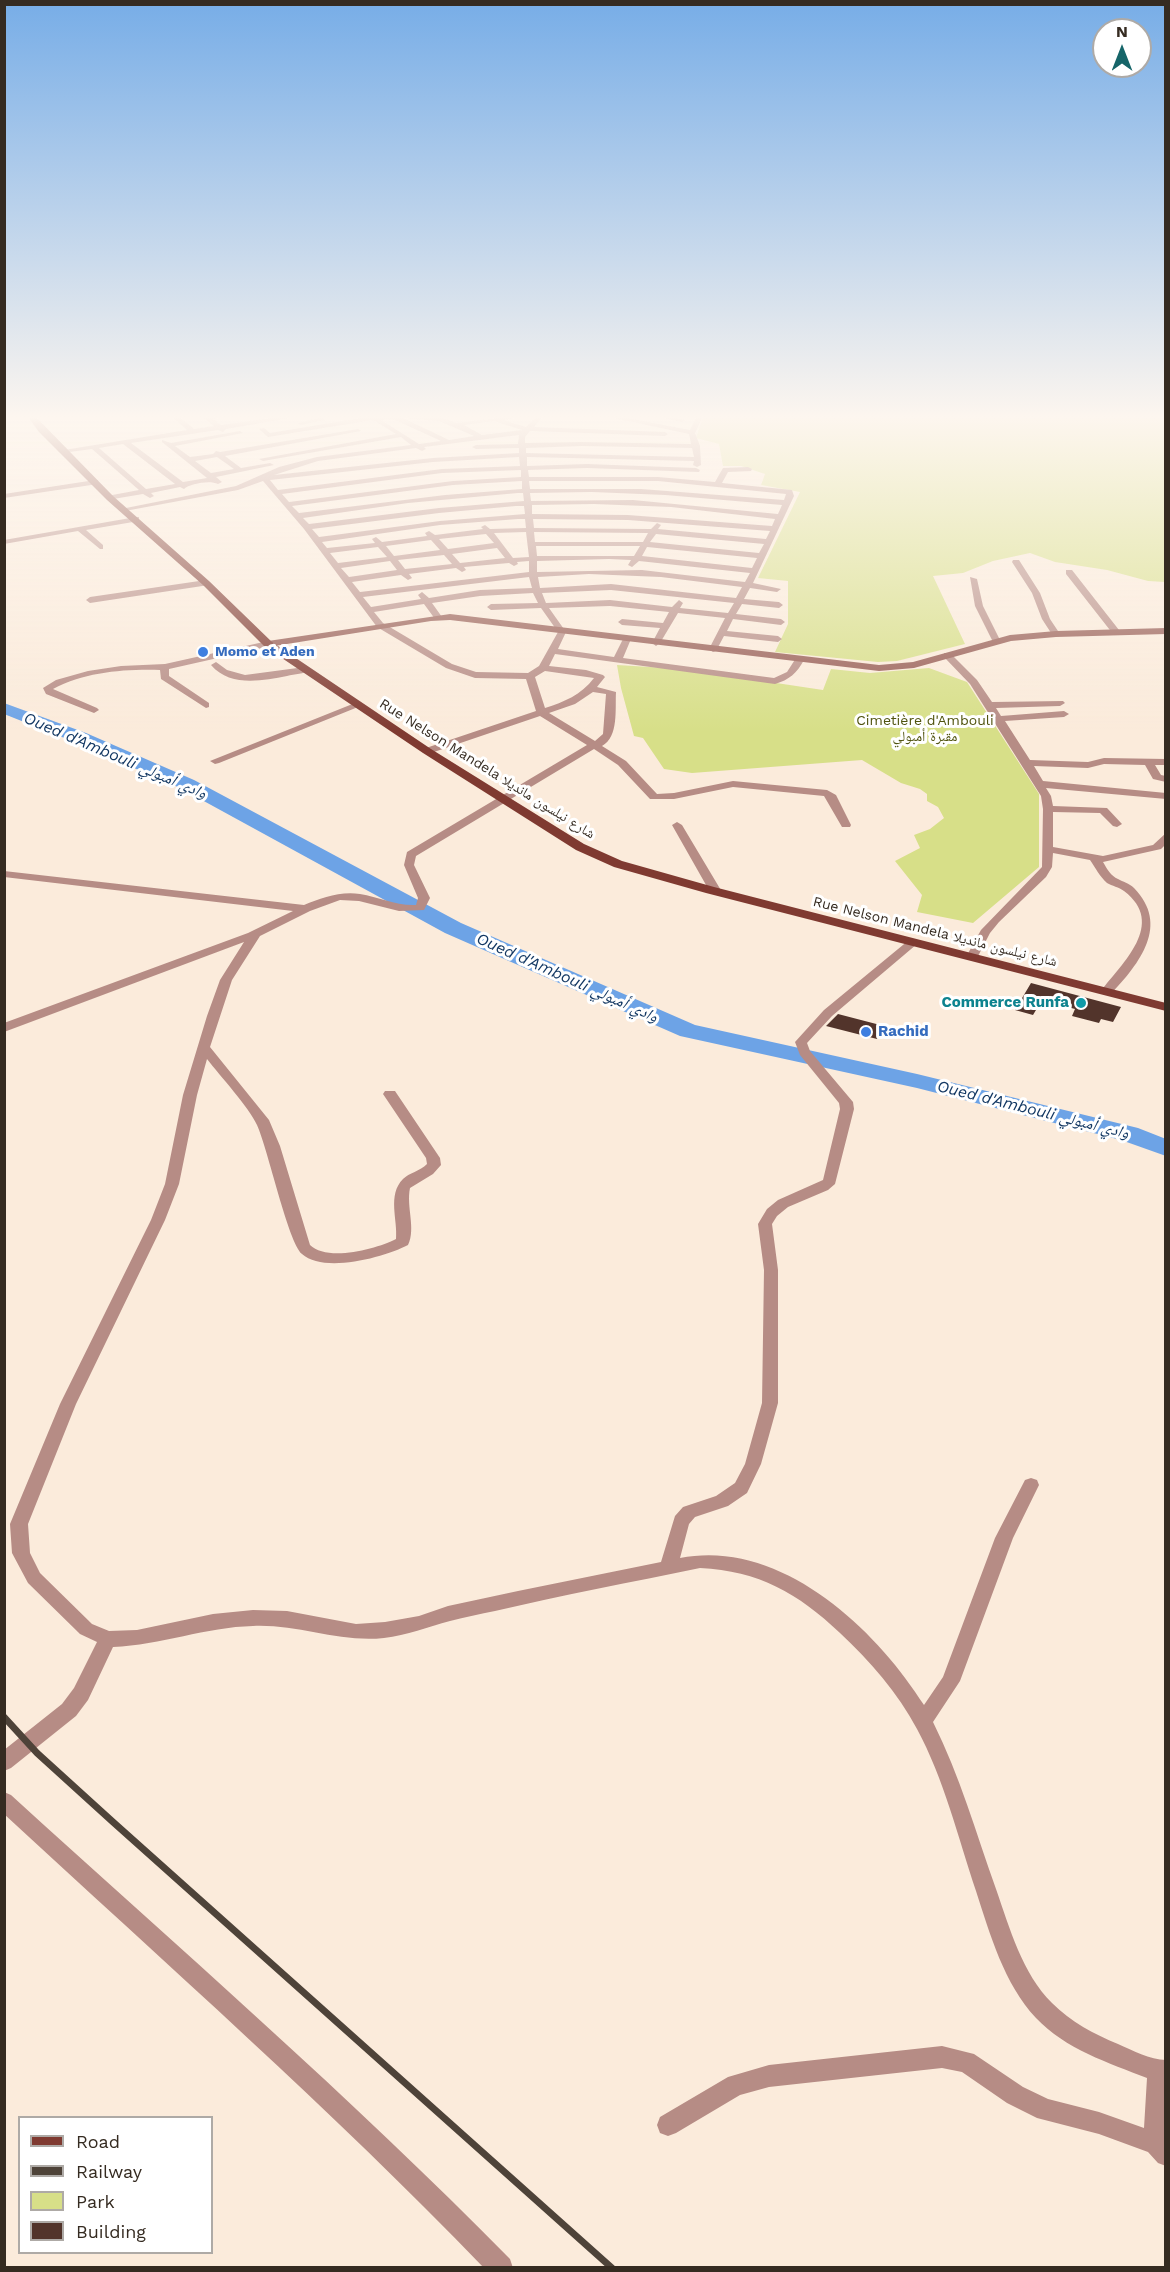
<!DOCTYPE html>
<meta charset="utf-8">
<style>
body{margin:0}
#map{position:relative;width:1170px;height:2272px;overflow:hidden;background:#fbebdb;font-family:"Work Sans",sans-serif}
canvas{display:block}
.frame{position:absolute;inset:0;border:6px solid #352b21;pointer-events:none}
.legend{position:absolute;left:18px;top:2116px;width:195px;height:138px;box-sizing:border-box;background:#fff;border:2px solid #aeaaa6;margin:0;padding:8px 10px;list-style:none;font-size:18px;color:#352b21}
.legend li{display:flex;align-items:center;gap:12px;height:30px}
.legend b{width:30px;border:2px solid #aeaaa6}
.north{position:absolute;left:1092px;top:18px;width:60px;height:60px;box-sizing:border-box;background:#fff;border:2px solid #aeaaa6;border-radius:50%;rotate:0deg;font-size:16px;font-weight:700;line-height:24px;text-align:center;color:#352b21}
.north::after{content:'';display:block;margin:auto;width:21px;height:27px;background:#166569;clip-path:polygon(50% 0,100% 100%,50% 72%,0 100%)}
</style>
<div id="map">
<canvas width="1170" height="2272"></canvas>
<div class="frame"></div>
<ul class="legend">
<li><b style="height:8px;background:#7f3a31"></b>Road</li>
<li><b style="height:8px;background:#4e4339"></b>Railway</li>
<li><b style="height:16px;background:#d7df88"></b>Park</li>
<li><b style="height:16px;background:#52342b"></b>Building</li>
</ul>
<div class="north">N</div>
</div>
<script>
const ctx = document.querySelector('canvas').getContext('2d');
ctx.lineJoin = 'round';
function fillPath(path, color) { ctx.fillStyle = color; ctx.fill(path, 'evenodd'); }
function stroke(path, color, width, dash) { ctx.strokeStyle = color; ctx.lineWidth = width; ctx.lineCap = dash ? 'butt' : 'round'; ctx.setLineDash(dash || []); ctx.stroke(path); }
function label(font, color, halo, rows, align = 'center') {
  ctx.font = font + ' "Work Sans","Noto Naskh Arabic",sans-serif'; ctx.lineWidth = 6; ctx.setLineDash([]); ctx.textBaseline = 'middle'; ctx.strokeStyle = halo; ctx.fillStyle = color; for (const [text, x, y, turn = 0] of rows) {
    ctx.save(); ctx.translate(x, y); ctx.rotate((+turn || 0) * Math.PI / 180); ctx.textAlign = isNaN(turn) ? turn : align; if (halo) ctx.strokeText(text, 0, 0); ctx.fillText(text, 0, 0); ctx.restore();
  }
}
fillPath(new Path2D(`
 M 704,414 L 1165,414 L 1165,582 L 1148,581 L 1107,570 L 1055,562 L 1030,553 L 993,561 L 963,573 L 933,576 L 965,644 L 897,661 L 878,662 L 775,652 L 788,624 L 788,581 L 758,578 L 800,492 L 761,485 L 765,474 L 741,466 L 723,466 L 719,444 L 696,438 Z
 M 617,665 L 683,669 L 823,690 L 831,669 L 870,673 L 929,668 L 967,682 L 1039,794 L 1039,867 L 973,923 L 917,912 L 922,895 L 895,861 L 920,848 L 914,835 L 930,829 L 944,818 L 938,807 L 927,801 L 927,794 L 920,789 L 901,783 L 862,760 L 692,773 L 664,769 L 643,738 L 634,736 L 621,688 Z`), '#d7df88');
fillPath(new Path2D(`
 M 4,703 L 86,733 L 194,780 L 461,923 L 695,1025 L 917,1074 L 1138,1128 L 1166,1139 L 1166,1156 L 1121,1140 L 917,1088 L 680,1036 L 445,933 L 180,788 L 72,741 L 4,714 Z`), '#6da3e6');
fillPath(new Path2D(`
 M 1031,983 L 1121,1007 L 1113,1022 L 1101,1019 L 1099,1023 L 1072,1016 L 1075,1009 L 1042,1000 L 1033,1015 L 1015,1010 Z
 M 838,1014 L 884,1026 L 877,1039 L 826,1026 Z`), '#52342b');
fillPath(new Path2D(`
 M 28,414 L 43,414 L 30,417 L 27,415 Z
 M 169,414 L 176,414 L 194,429 L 214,426 L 198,414 L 208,416 L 241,414 L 213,419 L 221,425 L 300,414 L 313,414 L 226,429 L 223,432 L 218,430 L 131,443 L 183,482 L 207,478 L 162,442 L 162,440 L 171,443 L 240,431 L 243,433 L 175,446 L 190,457 L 213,454 L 216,451 L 220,452 L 358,429 L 361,431 L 225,456 L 241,468 L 270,463 L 274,465 L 216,477 L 222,482 L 218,484 C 209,480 190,484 184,489 L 180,487 L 151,493 L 154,496 L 150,498 L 143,494 L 107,500 L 107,496 L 139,490 L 92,449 L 62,453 L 58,451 L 187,430 ZM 123,444 L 175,484 L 146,489 L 99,448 ZM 217,457 L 234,469 L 211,473 L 195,461 Z
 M 357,414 L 364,414 L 368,417 L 413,414 L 440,417 L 457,423 L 531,414 L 528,416 L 503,420 L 526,427 L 539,414 L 545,414 L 534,427 L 665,432 L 668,434 L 665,436 L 530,431 L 525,437 L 525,443 L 582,442 L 691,444 L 689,434 L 595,414 L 606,414 L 690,430 L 698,414 L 704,414 L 695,433 L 700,446 L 701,465 L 697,467 L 693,465 L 694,461 L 527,457 L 527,466 L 587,464 L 696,468 L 700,470 L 699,472 L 587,468 L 528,470 L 529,477 L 658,477 L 715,482 L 723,468 L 748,467 L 752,469 L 751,471 L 728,472 L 722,483 L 792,490 L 794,496 L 753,583 L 781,589 L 777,592 L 750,588 L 744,599 L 779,602 L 783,605 L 779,608 L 742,604 L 736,614 L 781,619 L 785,622 L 781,625 L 733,619 L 727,631 L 778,636 L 782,639 L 778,642 L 724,636 L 716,651 L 713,652 L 709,649 L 725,618 L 678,613 L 660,643 L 656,646 L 652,643 L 660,628 L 622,625 L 618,622 L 622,619 L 663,623 L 669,612 L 610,606 L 549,608 L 566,632 L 558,649 L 614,657 L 623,639 L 627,636 L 631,639 L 623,658 L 774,678 L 787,672 L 796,658 L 799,657 L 804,660 C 797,673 789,680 775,684 L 555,654 L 549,666 L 586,670 L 603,675 L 605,677 L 597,687 L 616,692 C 615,708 619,737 602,746 L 626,761 L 657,794 L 674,793 L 733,781 L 827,790 L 836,795 L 851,825 L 850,827 L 842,827 L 824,796 L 733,787 L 674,799 L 650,799 L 618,765 L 594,749 L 416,856 L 414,865 L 430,898 L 424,910 L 399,911 L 359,901 L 340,900 L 310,911 L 260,936 L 232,980 L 210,1047 L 269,1120 L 280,1146 L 310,1245 C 327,1262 377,1249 396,1239 C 398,1220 387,1195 403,1179 C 409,1173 420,1171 427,1164 L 426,1158 L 383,1094 L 385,1091 L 395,1091 L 440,1158 L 441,1165 L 433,1174 L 410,1188 C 406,1207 416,1228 408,1245 C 385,1257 324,1274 302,1254 C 288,1242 268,1149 257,1125 C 249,1107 220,1076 207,1059 L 197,1095 L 179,1184 L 165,1220 L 76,1404 L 28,1524 L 30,1553 L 40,1573 L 92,1624 L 109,1631 L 137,1630 L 213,1614 L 253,1610 L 287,1611 L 356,1624 L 385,1622 L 419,1616 L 448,1606 L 518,1591 L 661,1562 L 675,1516 L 683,1507 L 716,1496 L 735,1483 L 745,1464 L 762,1403 L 764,1270 L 758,1224 L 767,1209 L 778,1200 L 823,1180 L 840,1109 L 839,1103 L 800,1055 L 795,1042 L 824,1010 L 909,940 L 917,940 L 919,942 L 917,944 L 832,1016 L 807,1043 L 810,1051 L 853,1102 L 854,1109 L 835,1184 L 828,1190 L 788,1207 L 777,1216 L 772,1224 L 778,1270 L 778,1403 L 761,1464 L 747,1493 L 728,1506 L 695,1517 L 689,1524 L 680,1558 C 779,1538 875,1627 924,1705 L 943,1677 L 995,1538 L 1025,1480 L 1031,1478 L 1037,1480 L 1039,1485 L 1013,1538 L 960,1681 L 933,1722 C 960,1776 976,1833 996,1889 C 1010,1929 1022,1973 1052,2003 C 1071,2022 1094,2034 1118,2044 C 1132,2050 1150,2060 1166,2060 L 1166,2166 L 1158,2163 L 1148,2152 L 1099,2134 L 1037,2118 L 1007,2103 L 962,2072 L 942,2068 L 769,2087 L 740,2095 L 676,2133 L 668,2136 L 660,2133 L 657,2125 L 660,2117 L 728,2077 L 769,2065 L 942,2046 L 974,2054 L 1023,2087 L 1048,2099 L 1099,2112 L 1144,2128 L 1147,2078 C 1109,2063 1065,2049 1036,2018 C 1004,1984 990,1934 976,1891 C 958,1837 944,1779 917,1729 C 898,1693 870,1661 840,1633 C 798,1593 759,1571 700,1568 C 632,1582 563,1595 495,1611 C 480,1614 465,1617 450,1621 C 428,1627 407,1635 384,1638 C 340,1643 298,1624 253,1626 C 206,1627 161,1645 113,1647 L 88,1700 L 76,1716 L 11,1768 L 4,1771 L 4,1750 L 62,1704 L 74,1688 L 97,1642 L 80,1634 L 28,1583 L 12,1553 L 10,1524 L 60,1404 L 151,1220 L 165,1184 L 183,1095 L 207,1016 L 220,980 L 244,942 L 4,1032 L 4,1023 L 248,933 L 293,911 L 4,877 L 4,871 L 304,905 C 321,898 340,891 360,894 C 379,897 396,906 416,905 L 418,898 L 404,865 L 407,852 L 587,745 L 540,716 L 431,753 L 423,753 L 423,749 L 536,711 L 526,679 L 475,678 L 446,668 L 377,627 L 304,529 L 263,481 L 238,490 L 125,511 L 121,509 L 236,486 L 279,467 L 317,457 L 411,445 L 401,437 L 263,461 L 259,459 L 396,434 L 373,420 L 268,437 L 259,429 L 264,428 L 270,433 L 361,418 ZM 403,418 L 439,421 L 474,436 L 449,440 ZM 393,419 L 441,441 L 419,444 L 381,420 ZM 494,421 L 522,430 L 482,435 L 464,425 ZM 519,435 L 518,444 L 476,445 L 472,447 L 476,449 L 519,448 L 519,453 L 433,458 L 274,475 L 318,461 L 416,448 L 422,451 L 426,449 L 424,447 ZM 582,446 L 692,448 L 694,457 L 526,453 L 526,448 ZM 519,457 L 520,466 L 442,469 L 278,490 L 270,480 L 433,462 ZM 521,470 L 521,477 L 453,481 L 289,502 L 282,494 L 442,473 ZM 522,481 L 522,489 L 445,495 L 299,513 L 292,506 L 453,485 ZM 529,481 L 658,481 L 786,494 L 784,500 L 641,489 L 530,489 ZM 592,492 L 665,495 L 782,505 L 778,514 L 633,500 L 531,501 L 530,493 ZM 518,493 L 523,493 L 524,501 L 439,508 L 309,524 L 303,518 L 408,503 ZM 594,504 L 671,507 L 775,519 L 772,526 L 628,515 L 532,514 L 532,505 ZM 516,506 L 524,506 L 525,514 L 440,521 L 319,537 L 312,529 L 439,513 ZM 518,519 L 525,519 L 526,528 L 490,529 L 485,525 L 481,527 L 483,529 L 435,535 L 429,531 L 425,533 L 427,536 L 382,542 L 376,537 L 372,539 L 375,543 L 327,548 L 322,542 L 440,525 ZM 533,519 L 628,520 L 770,531 L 766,539 L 658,529 L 661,525 L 657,523 L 651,529 L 534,528 ZM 526,532 L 529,557 L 513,558 L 494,533 ZM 534,532 L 648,533 L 643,542 L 535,542 ZM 486,534 L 494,543 L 448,549 L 439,539 ZM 656,534 L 764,544 L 759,553 L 650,542 ZM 431,540 L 440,550 L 394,556 L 386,546 ZM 536,546 L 640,546 L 634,556 L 537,556 ZM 378,547 L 387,557 L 338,563 L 330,553 ZM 647,547 L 757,558 L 752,568 L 642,556 ZM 497,548 L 505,558 L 460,563 L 452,554 ZM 444,555 L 452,564 L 405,569 L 398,560 ZM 609,559 L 631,560 L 628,565 L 632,567 L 639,561 L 750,573 L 745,582 L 642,570 L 537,572 L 537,561 ZM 390,561 L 397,570 L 349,577 L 341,568 ZM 529,561 L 529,572 L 360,592 L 352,582 L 401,575 L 408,580 L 412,578 L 409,574 L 456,568 L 462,572 L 466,570 L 464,567 L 509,563 L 514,566 L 518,564 L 517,562 ZM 589,574 L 661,577 L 742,587 L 736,598 L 611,584 L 540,588 L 538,577 ZM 529,577 L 532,588 L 480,590 L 429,598 L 422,592 L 418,595 L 421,599 L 371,607 L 363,597 ZM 611,590 L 734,603 L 728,613 L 680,608 L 683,603 L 679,600 L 672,607 L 610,600 L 546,603 L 542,593 ZM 533,593 L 538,603 L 491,604 L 487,607 L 491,610 L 541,608 L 558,632 L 539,666 L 528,673 L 476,672 L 452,664 L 383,623 L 374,612 L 424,604 L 435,619 L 438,620 L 442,617 L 432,603 L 480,596 ZM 545,671 L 594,678 C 581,695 564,702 545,708 L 535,677 ZM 593,692 L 606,694 L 603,734 L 595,741 L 549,713 L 575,704 Z
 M 645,414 L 657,414 L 685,420 L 682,422 Z
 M 323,417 L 325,420 L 301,425 L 298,423 Z
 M 95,480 L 98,480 L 98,484 L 4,498 L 4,494 Z
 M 136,517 L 139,517 L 139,521 L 86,530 L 103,545 L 103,549 L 100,549 L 78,531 L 4,544 L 4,540 Z
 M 1013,560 L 1019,560 L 1040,593 L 1050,619 L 1060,634 L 1059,636 L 1053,636 L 1042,619 L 1032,593 L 1012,562 Z
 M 1066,570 L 1072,570 L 1119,630 L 1119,634 L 1113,634 L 1066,574 Z
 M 970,577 L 977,579 L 983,606 L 1000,640 L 999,642 L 992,640 L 975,606 Z
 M 206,580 L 210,583 L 209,585 L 90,603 L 86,600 L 90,597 Z
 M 268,641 L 272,644 L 271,646 L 169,669 L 169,676 L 209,703 L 209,707 L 206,708 L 161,679 L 160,670 C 124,669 85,672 53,689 L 97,708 L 99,710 L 94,713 L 46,694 L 43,688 L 56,680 L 88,671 L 121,666 L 165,664 Z
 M 944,653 L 950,653 L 977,680 L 992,702 L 1063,701 L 1065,703 L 1060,706 L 996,708 L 1001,716 L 1064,711 L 1069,714 L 1064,717 L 1005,721 L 1030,760 L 1088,762 L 1104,758 L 1166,759 L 1166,765 L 1155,765 L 1161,775 L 1166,776 L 1166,782 L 1153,779 L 1145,765 L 1104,764 L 1088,768 L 1034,766 L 1043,781 L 1166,793 L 1166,799 L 1046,788 L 1051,796 L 1053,806 L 1107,808 L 1122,824 L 1117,827 L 1113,826 L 1100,813 L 1053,812 L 1053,847 L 1103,856 L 1153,845 L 1166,833 L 1166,844 L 1161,849 L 1103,862 C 1107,869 1111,876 1118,879 C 1123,882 1129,883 1134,888 C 1170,925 1140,963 1111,994 L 1107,995 L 1101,991 C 1122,963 1167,924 1124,891 C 1119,887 1112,886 1107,883 C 1100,877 1095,867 1090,860 L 1053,853 L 1052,867 L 1046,877 L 999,922 L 990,933 L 976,960 L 968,960 L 966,957 L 981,930 L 1042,867 L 1043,809 L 1041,796 L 970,684 L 944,657 Z
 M 216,662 L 227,670 L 245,675 L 305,667 L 310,670 C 304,674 295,674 287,676 C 261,681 230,687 211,665 Z
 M 355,703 L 363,705 L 219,763 L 215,764 L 210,761 Z
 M 677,822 L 682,825 L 722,892 L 720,894 L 716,895 L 710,892 L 672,825 Z
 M 4,1792 L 11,1795 C 179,1948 351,2097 510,2259 L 513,2268 L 484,2268 C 331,2109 166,1964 4,1814 Z`), '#b68c85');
fillPath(new Path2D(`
 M 450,614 L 879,665 L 913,662 L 1010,635 L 1056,631 L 1166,628 L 1166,634 L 1056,637 L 1011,641 L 914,668 L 879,671 L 450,620 L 431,621 L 268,647 L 263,644 L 268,641 Z`), '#975d54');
fillPath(new Path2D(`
 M 26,414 L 33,414 L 113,496 L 209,581 L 272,642 L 431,749 L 584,844 L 622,861 L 714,887 L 1166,1003 L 1166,1011 L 706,893 L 614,867 L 576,850 L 423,753 L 264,646 L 203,585 L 107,500 L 39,432 Z`), '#7f3a31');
stroke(new Path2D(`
 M 4,1717 L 37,1753 L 113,1822 L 612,2268`), '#4e4339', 7);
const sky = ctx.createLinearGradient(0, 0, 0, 732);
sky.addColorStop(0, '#77ade7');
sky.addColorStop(0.57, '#fdf6ef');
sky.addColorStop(1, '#fdf6ef00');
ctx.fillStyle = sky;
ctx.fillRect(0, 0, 1170, 732);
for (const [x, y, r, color] of [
 [203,652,6,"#3f7fe0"],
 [1081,1003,6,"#0f9aa8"],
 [866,1032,6,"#3f7fe0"]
]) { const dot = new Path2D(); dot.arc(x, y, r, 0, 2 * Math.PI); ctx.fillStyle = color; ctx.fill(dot); stroke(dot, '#fff', 2); }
label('bold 14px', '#366cbe', '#fff', [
 ["Momo et Aden",215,652]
], 'left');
label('14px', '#50530f', '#fff', [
 ["Cimetière d'Ambouli",925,721],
 ["مقبرة أمبولي",925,737]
]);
label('14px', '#352b21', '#fff', [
 ["Rue Nelson Mandela شارع نيلسون مانديلا",487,769,32],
 ["Rue Nelson Mandela شارع نيلسون مانديلا",935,932,14]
]);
label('bold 15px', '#0d838f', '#fff', [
 ["Commerce Runfa",1069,1003]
], 'right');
label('bold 15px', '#366cbe', '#fff', [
 ["Rachid",878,1032]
], 'left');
label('italic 16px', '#133863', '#fff', [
 ["Oued d'Ambouli وادي أمبولي",115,756,23],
 ["Oued d'Ambouli وادي أمبولي",567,978,24],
 ["Oued d'Ambouli وادي أمبولي",1033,1110,14]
]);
</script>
